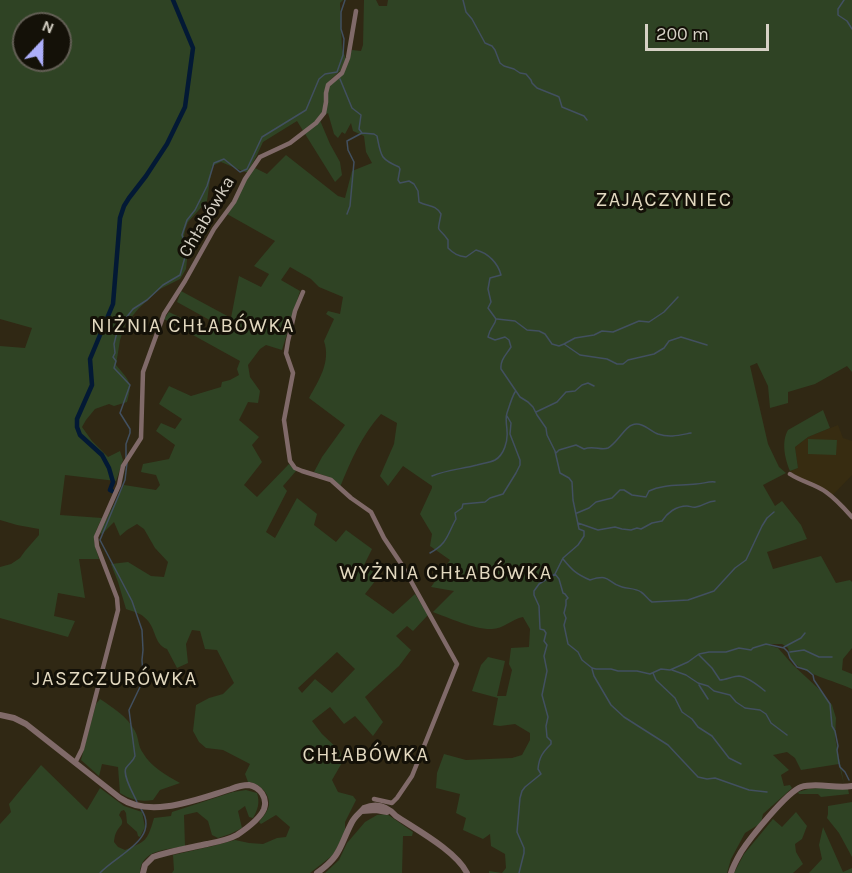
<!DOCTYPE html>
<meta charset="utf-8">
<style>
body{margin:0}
#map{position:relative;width:852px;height:873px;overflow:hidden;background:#302814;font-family:Karla,sans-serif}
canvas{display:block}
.north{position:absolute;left:12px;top:12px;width:60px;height:60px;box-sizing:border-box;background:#141108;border:2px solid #625e54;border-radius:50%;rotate:22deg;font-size:16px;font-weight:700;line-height:24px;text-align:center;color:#d6d1c5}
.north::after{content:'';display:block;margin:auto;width:21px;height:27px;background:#adaffb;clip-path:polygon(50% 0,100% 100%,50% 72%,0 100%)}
.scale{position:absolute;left:645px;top:24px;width:124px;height:27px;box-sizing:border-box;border:3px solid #d6d1c5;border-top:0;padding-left:8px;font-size:18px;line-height:21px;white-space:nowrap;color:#d6d1c5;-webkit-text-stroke:4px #141108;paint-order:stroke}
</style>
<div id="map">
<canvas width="852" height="873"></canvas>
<div class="north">N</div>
<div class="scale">200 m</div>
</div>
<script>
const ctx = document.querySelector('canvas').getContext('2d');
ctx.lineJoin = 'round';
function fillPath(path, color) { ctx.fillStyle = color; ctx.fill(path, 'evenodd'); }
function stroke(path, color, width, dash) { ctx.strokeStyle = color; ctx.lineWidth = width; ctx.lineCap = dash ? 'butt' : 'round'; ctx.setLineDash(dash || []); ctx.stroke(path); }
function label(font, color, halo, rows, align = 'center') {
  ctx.font = font + ' Karla,sans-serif'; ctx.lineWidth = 6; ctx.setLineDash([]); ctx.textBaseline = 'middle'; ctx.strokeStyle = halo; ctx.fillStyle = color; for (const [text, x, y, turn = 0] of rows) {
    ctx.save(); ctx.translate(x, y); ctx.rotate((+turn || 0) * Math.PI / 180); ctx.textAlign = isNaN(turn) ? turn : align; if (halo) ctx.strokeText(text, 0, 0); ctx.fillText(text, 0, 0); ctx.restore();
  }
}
fillPath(new Path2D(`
 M 838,425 L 843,438 L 852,441 L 852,475 L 832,496 L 796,476 L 790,471 L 798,468 L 795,447 L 808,437 Z`), '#372c11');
fillPath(new Path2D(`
 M 0,0 L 343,0 L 340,3 L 342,49 L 346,59 L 340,71 L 330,80 L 330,86 L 343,74 L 352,50 L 361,51 L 363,45 L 364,0 L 376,0 L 379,6 L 387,6 L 388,0 L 852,0 L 852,372 L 847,366 L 815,384 L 788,392 L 788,403 L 770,408 L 768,386 L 757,363 L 750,366 L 768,444 L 779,467 L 786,473 L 763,485 L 775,506 L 782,501 L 801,525 L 807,539 L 767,552 L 773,569 L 821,556 L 836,583 L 850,580 L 852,582 L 852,648 L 843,659 L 842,670 L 852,674 L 852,689 C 836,681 799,673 790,658 C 789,655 789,651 788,648 L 782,644 L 769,644 L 771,646 L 778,648 L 793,665 L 820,690 L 832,705 L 836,718 L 835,737 L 844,784 L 839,764 L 801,770 L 795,758 L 787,752 L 773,755 L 789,770 L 781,775 L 784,786 L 790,785 L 792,788 L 763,814 L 761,823 L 745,833 L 731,859 L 727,873 L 489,873 L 489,871 L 502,873 L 506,868 L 505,854 L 491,846 L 490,834 L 483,839 L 463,830 L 466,818 L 456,813 L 460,794 L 436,788 L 437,773 L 444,754 L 466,760 L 512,758 L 522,755 L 530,740 L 530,733 L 515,724 L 500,726 L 493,725 L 498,698 L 472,691 L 481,665 L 488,657 L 505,661 L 497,696 L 506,696 L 512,670 L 509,664 L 511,648 L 529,647 L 530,629 L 523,617 C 512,619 503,629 492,629 C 476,630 449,618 433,612 L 454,591 L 431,587 L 450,560 L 430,546 L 432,534 L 420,514 L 432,488 L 432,486 L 403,466 L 388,486 L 380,476 L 394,444 L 397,423 L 381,414 C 362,435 351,460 340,487 L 329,477 L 314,472 L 322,457 L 345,425 L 309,398 C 319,380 331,362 324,341 L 334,319 L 326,314 L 328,311 L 340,314 L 343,297 L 319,287 L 311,279 L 290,267 L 281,280 L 300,291 L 282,350 L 266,345 L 260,349 L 248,365 L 250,377 L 260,391 L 258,403 L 248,402 L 239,420 L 259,437 L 252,445 L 262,462 L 244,485 L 257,497 L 289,464 L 296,471 L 283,486 L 287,491 L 266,532 L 275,538 L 297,498 L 317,514 L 314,525 L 336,542 L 346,530 L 372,549 L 364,565 L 379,576 L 365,594 L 393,614 L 415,594 L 428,615 L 413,631 L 407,626 L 396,636 L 411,650 L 399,666 L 365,697 L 383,722 L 373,736 L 355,716 L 344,724 L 330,707 L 312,721 L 322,734 L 340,751 L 343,761 L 332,780 L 338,792 L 353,796 L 356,800 L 345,822 L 345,832 L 333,855 L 310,873 L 172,873 L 174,870 L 173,855 L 213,846 L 235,840 L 249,843 L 263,844 L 277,838 L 286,837 L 290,827 L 276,815 L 261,824 L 259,822 C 263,817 268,811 269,805 C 270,793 259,783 248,782 L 245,774 L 250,764 L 223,750 L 206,748 L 199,742 L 193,731 L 196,705 L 209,698 L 223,694 L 234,683 L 217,650 L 205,649 L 200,631 L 192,630 L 186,644 L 188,663 L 177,668 L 167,649 C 153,644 157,627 144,617 C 140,613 131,611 126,609 L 118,582 L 111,564 L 128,562 L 151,576 L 164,577 L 168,562 L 155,548 L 144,529 L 137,524 L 127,530 L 120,536 L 114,522 L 102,534 L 99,533 L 124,485 L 156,490 L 160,485 L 156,475 L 141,472 L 143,464 L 169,459 L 175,445 L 156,431 L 161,423 L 175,429 L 182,419 L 159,404 L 169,386 L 191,396 L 221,387 L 222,382 L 230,380 L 239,375 L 237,369 L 240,361 L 164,319 L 169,312 L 210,332 L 215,323 L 177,302 L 181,291 L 231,318 L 239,276 L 261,287 L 269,274 L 254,266 L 275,241 L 227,214 L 245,181 L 255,168 L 267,174 L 286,155 L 338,196 L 345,198 L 352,171 L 372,163 L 366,152 L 364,136 L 353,131 L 351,123 L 345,134 L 342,132 L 338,138 L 334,134 L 328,113 L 319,118 L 330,144 L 340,162 L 342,175 L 335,182 L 297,121 L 263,142 L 257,155 L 248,172 L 245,172 L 221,162 L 212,166 L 207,201 L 188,222 L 185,230 L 184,236 L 188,251 L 186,269 L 180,279 L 160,289 L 139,308 L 125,325 L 120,340 L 116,365 C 129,381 133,381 127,402 L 114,406 L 109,404 L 95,409 L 86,420 L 82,427 L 92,441 L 108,457 L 120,451 L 123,460 L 116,481 L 65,475 L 60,515 L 102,518 C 92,538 93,538 99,559 L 79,559 L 85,598 L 58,593 L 54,616 L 75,621 L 68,637 L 0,618 L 0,567 L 11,564 L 20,558 L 25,551 L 39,535 L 39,529 L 17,525 L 0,520 L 0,346 L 25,348 L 32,328 L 0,319 ZM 24,24 L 60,24 L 60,60 L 24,60 ZM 337,652 L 355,669 L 332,693 L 315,679 L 302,693 L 298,688 Z
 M 823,410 L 830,428 L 808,437 L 795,447 L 798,468 L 790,471 C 785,459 781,442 788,430 Z
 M 808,439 L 837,440 L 836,455 L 808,454 Z
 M 100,699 C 112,707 128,717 135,731 C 139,738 138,747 143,753 C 151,767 166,775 180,783 L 160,790 L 153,800 C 141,802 131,800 120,793 L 118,767 L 102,764 L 99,776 L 81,760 L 96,704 Z
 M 41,765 L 87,810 L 100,788 L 124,806 L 142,812 L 145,827 L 140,837 L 138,836 L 137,832 L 127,823 L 126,813 L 124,810 L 121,811 L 119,815 C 126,825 120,824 116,833 C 115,834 114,841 114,842 L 118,847 L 125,850 C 146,841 147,842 154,818 L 171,816 L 172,812 L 233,792 L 246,790 L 257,793 C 260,803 258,809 253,818 L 249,817 L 245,806 L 238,811 L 242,828 L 230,834 L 218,838 L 212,835 L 208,821 L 197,812 L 184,815 L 185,846 C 167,850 141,849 140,873 L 0,873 L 0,824 L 11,812 L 9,804 Z
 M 820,788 L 848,789 L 849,794 L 821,797 L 818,794 L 799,794 L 798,792 L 808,789 Z
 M 852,802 L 852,857 L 839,833 L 827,818 L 828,814 L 828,806 Z
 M 796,812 L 807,826 L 802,839 L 795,844 L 796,852 L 803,864 L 793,873 L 734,873 L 744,854 L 773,819 L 782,827 Z
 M 387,814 L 413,832 L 412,836 L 403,836 L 402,873 L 325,873 L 339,860 L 347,843 L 365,822 L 377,815 Z
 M 823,827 L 843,872 L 852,868 L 852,873 L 809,873 L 822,859 L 819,845 Z`), '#2f4324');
stroke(new Path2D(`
 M 463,0 L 466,12 L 472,19 L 485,43 L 492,46 L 495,50 L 500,63 L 504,66 L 514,69 L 520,73 L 526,74 L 531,80 L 532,83 L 537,88 L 557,96 L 559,97 L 562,107 L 584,116 L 587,120
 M 844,0 L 838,9 L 838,15 L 847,21 L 852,29
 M 340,79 L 352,108 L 361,115 L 359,129 L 362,133 L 374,134 L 377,136 C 381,156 380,159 399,167 L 400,169 L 398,180 L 400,183 L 409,181 L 414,184 L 418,191 L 419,202 C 428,207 435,204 441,214 C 437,236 437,224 448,240 L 448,248 C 454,254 458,256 466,257 L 476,250 C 488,253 498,263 501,275 L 490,278 L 488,289 L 491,302 L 488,308 L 496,319 C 495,326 490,327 488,337 L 495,340 L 505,337 L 509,340 L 511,347 C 506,355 500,360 501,369 L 520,397 L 528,402 L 533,407 L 537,415 L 546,428 L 547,435 L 555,451 L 560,473 L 569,478 L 572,482 L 573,500 L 579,529 L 584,531 L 584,536 L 578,545 L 563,558 L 555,574 L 539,584 L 534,591 L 534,595 L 539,606 L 540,629 L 544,630 L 546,633 L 544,641 L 547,645 L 544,656 L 547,671 L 542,695 L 548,717 L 546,726 L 547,737 L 551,741 L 551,744 C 543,752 539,757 538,769 L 541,774 L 525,787 L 522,791 L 520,798 L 517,832 L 524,848 L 524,853 L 519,873
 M 347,214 L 350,206 L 354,162 L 348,150 L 347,141 L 362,133
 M 497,319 L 515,321 L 527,330 L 539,331 L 545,334 L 552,344 L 559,346 L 564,344 L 580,355 L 607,359 L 617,364 L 623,364 L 628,360 L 654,354 L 664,348 L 669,341 L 681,337 L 707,345
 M 564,344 L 575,338 L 594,335 L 602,331 L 613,332 L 639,321 L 649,322 L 664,312 L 678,297
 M 536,412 L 557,402 L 566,392 L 575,391 L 582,385 L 588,383 L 594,386
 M 556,453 L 559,450 L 576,445 L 584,449 C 594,445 601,451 608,448 C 617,443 625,427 632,425 C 642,421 650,431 658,434 C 670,438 680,435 691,433
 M 126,459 L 126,444 L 130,433 L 130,429 L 120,413 L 130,385 L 114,368 L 116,361 L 113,357 L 115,353 L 114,344 L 118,328 L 133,309 L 147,300 L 163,285 L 180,275 L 187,250 L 182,235 L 187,220 L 195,210 L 207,186 L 214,163 L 224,159 L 240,172 L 247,169 L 262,137 L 306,110 L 319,79 L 325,74 L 337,72 L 343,55 L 344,39 L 341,29 L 341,12 L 345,0
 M 127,463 L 125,480 L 100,540 L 132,601 L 142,630 L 143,650 L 142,660 L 143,674 L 140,687 L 129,710 L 135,756 C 133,762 129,763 126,768 C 122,775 134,795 137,802
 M 432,476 C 446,470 462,469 477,465 C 483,463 489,463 495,460 C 504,455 508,441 507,431 C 507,426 505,419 507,413 C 509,407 512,397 515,392
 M 577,513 L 589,508 L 596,502 L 612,498 L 620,490 L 624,490 L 632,495 L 646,497 L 649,491 C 663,484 680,486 696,484 C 703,484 708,481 715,482
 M 578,523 L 598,530 L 615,527 L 622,529 L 631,530 L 637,528 L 641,529 L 652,523 L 662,521 C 667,513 676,506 687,506 C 690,506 693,508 696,507 C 704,506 707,501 715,501
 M 430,553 C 448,543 447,535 456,519 L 455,513 L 462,508 L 463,504 L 485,502 L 490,498 L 503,494 L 516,473 L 520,465 L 520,460 L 510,434 L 511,423 L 507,416
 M 563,559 C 572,570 576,574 590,580 C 612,573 606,583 622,587 C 629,589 635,588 641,592 C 646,595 647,599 652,602 L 688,600 L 714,591 L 735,568 L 746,560 L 762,526 L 767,518 L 774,512
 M 555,574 L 559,579 L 563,593 L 565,594 L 568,598 L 566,600 L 566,605 L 564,613 L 566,618 L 564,625 L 568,644 L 578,652 L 582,660 L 592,668 L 596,669 L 611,669 L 618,671 L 637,671 L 650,674 L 661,669 L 670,670 L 688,662 L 699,654 L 709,652 L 726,652 L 739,648 L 751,650 L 753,648 L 766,644 L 784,648 L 788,652 L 790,658 L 797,667 L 807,670 L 813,675 L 814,680 L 830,704 L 832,726 L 835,731 L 838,746 L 837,750 L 839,763 L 840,767 L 845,772 L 849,780
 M 784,647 L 801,638 L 805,633
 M 790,652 L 804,650 L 819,657 L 832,657
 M 699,655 L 712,668 L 720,680 C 726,680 733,676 739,676 C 748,677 759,686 765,691
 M 592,669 L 594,676 L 611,705 L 624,717 L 668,745 L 698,777 L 707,779 L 715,778 L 749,790 L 767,792
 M 672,670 L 686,675 L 698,683 L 708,686 L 714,691 L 730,695 L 736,702 L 745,708 L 760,710 L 766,714 L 771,723 L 787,735
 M 653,673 L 656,680 L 675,698 L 682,712 L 692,719 L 698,727 L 712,736 L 729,758 L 741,764
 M 699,685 L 708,699
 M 100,873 C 116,855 161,839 141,809`), '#425060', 1.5);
stroke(new Path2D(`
 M 112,491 L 110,490 L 113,482 L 109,468 L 102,455 L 80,435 L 77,427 L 77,419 L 92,385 L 90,359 L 113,304 L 120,218 L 124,206 L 129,198 L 146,176 L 167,144 L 185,107 L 193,48 L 173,0`), '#031935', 4.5);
stroke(new Path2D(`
 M 303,292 L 295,311 L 288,341 L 286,353 L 293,373 L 284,420 L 290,461 L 295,468 L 302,471 L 331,480 L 351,498 L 371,512 L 384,538 L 402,565 L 457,664 L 412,776 L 397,798 L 392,803 L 374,799
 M 790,474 C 802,482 815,484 826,492 C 836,499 844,508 852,517
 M 75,763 L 82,749 L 118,610 L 117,598 L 97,546 L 96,537 L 119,485 L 123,466 L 141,438 L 143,372 L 164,314 L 185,281 L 214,229 L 234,202 L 245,179 L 260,157 L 290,143 L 316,123 L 324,113 L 326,102 L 326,93 L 328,85 L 342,73 L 348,58 L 356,11`), '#806a69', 4.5);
stroke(new Path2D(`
 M 0,715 L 14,718 L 26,724 L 120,798 C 151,819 198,799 231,789 C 236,787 243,785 249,785 C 260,787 268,798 264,809 C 260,819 246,829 237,835 C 228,840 217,842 207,844 C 189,848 170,851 153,857 L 145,865 L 143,873
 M 362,811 L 376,810 L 387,812
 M 317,873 C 342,855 339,847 352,822 C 355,816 360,813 364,808 C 376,803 387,806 396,816 C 417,830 456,851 467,873
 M 731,873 C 733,866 737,859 741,852 C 750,838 787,792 801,787 C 817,782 835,789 852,786`), '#806a69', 6);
label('18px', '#d6d1c5', '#141108', [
 ["Chłabówka",207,217,-59]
]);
ctx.letterSpacing = '1.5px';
label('20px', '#e3d9c0', '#141108', [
 ["ZAJĄCZYNIEC",664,200],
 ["NIŻNIA CHŁABÓWKA",193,326],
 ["WYŻNIA CHŁABÓWKA",446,573],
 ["JASZCZURÓWKA",115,679],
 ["CHŁABÓWKA",366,755]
]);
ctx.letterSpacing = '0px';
</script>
